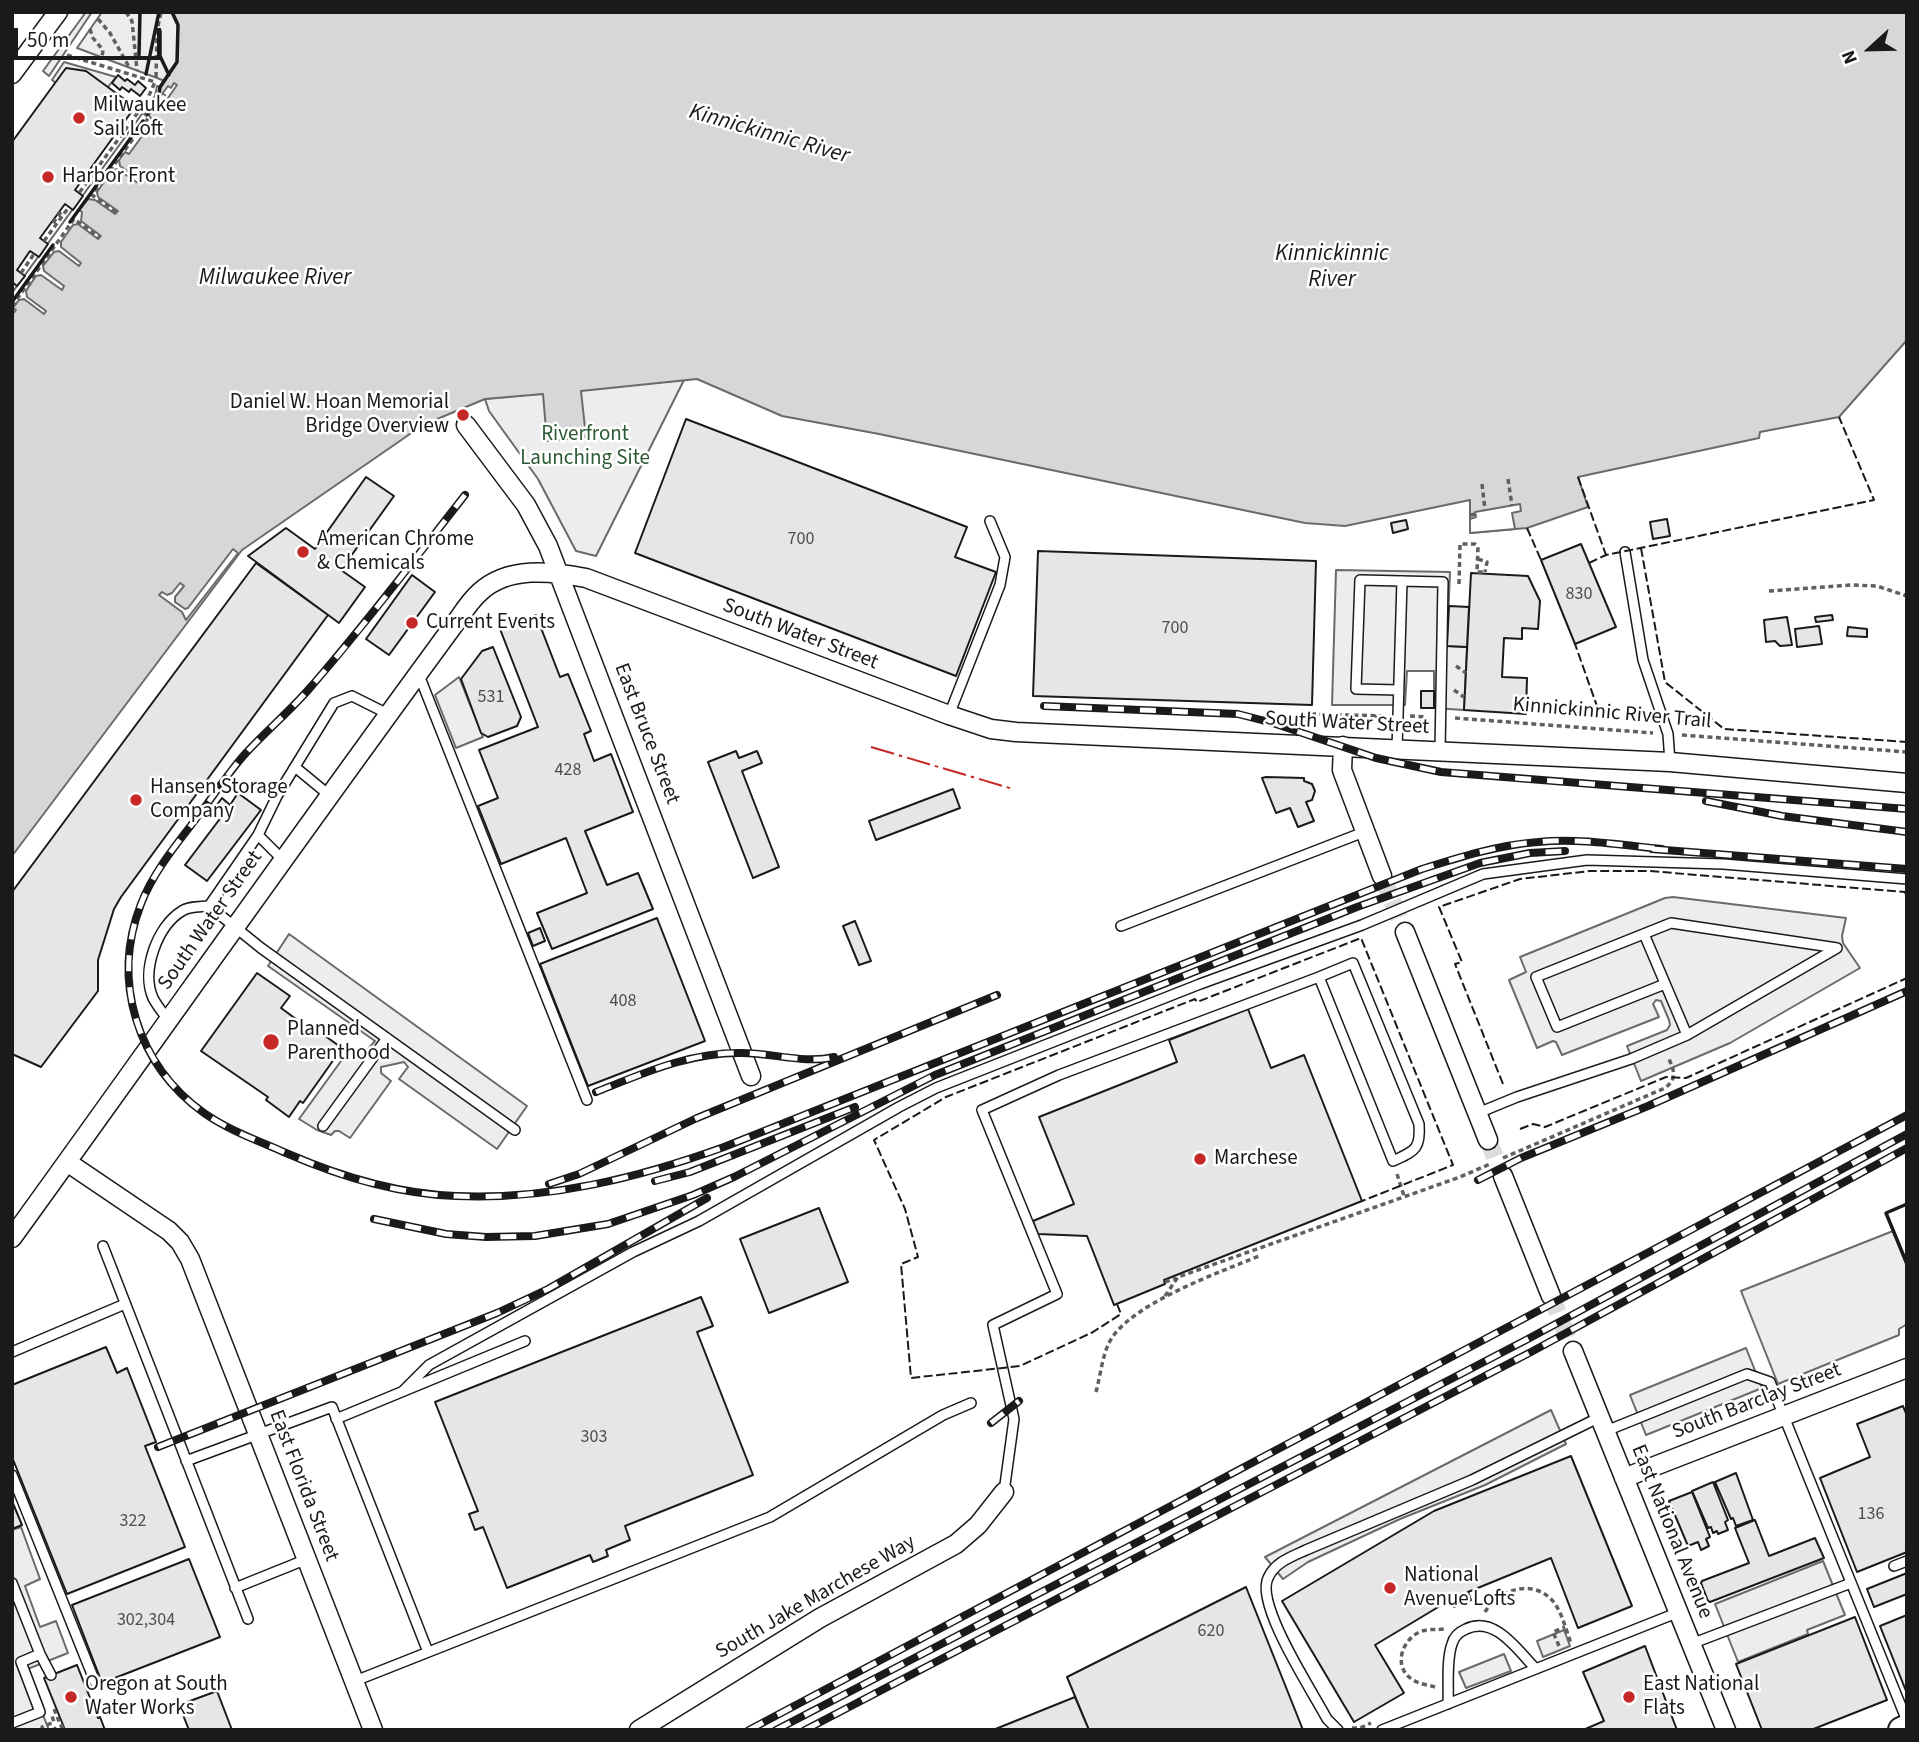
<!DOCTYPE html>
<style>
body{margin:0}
#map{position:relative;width:1919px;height:1742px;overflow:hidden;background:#fff;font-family:"Source Sans 3",sans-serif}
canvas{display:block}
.frame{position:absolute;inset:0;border:14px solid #1a1a1a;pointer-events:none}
.north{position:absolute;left:1835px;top:14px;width:70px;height:70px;-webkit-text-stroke:5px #fff;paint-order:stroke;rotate:248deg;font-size:19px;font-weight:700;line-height:28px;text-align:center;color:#1a1a1a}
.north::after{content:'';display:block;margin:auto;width:24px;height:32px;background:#1a1a1a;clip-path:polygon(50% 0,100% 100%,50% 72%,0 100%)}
.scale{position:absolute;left:14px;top:28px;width:147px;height:32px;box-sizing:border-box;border:4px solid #1a1a1a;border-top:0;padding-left:9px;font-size:21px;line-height:24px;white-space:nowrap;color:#1a1a1a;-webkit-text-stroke:5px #fff;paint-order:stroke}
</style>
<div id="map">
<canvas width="1919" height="1742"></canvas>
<div class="frame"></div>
<div class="north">N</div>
<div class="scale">50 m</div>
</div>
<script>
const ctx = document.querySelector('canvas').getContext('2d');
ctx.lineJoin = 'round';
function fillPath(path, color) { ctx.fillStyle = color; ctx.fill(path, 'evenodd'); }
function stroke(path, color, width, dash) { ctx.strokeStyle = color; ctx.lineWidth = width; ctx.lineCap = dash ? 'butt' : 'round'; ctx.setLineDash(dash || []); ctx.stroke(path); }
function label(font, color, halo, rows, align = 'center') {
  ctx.font = font + ' "Source Sans 3",sans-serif'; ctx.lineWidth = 5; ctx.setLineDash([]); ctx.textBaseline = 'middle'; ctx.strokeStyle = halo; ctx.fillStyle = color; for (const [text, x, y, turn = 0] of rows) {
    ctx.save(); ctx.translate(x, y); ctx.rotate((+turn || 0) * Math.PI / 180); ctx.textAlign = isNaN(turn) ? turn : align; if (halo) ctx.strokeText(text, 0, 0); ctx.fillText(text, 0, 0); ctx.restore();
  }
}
const built = new Path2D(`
 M 86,12 L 92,12 L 49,76 L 43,71 Z
 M 102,12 L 172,12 L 178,25 L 177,62 L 165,81 L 77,48 Z
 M 64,62 L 116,77 L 108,87 L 56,83 L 52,80 Z
 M 684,380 L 596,556 L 576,551 L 538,479 L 489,411 L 485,399 Z
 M 1336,570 L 1450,572 L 1447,646 L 1467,647 L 1464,710 L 1434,708 L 1434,671 L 1407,671 L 1405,705 L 1332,705 Z
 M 459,677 L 483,737 L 456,748 L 435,695 Z
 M 1673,897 L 1846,918 L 1842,936 L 1843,943 L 1860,968 L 1730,1043 L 1641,1081 L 1627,1046 L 1667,1030 L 1670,1025 L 1669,1020 L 1661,1001 L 1656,1000 L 1653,1004 L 1659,1017 L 1562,1055 L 1556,1042 L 1553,1041 L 1537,1048 L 1509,980 L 1526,972 L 1520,957 L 1665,898 Z
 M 289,934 L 527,1106 L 497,1149 L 399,1079 L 408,1067 L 404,1062 L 381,1067 L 381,1073 L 391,1081 L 350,1138 L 339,1131 L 335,1131 L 331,1135 L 317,1130 L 299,1119 L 349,1050 L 361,1057 L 375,1041 L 268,966 Z
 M 1893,1231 L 1907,1266 L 1907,1324 L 1899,1329 L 1899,1335 L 1778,1384 L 1741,1291 Z
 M 1746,1348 L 1762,1388 L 1646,1435 L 1630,1395 Z
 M 1551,1410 L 1566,1444 L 1485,1485 L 1400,1519 L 1308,1562 L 1283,1579 L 1265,1557 Z
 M 21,1527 L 40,1579 L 25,1586 L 40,1627 L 56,1621 L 68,1653 L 25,1670 L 49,1730 L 12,1730 L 12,1530 Z
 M 1823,1561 L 1845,1615 L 1807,1630 L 1808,1634 L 1738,1662 L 1715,1604 Z
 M 1564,1630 L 1570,1646 L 1543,1657 L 1537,1641 Z
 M 1504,1654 L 1511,1671 L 1466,1688 L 1459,1672 Z`);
fillPath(built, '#ededed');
stroke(built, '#6a6a6a', 2);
const water = new Path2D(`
 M 172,12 L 1907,12 L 1907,340 L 1839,417 L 1760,432 L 1759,438 L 1578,477 L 1588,507 L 1527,528 L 1470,533 L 1470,500 L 1345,526 L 1305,523 L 879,434 L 782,416 L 697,379 L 581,391 L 586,437 L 547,441 L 543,394 L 485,399 L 423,425 L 242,550 L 12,856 L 12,293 L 156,95 L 177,62 L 178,25 Z`);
fillPath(water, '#d7d7d7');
stroke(water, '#6a6a6a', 2);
const pier = new Path2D(`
 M 174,83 L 177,85 L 159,111 L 153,109 L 148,114 L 153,121 L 129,154 L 125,152 L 119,160 L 120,166 L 141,180 L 138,183 L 117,169 L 112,171 L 97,192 L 98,197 L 118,211 L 115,214 L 95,200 L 88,199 L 79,210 L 82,212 L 81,221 L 101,236 L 98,239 L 78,224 L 73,225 L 61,242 L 61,247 L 81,263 L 79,266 L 59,251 L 54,252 L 43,266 L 44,271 L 64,286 L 62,290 L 41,275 L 36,276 L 26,291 L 27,297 L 46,311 L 44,314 L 24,299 L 19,300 L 13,308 L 16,310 L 12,315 L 12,293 L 155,96 L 157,86 L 160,87 L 160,97 L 168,86 L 171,88 Z
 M 1520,504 L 1521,511 L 1512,513 L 1515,529 L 1470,533 L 1470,519 L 1476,517 L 1475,512 Z
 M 233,549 L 238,553 L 186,620 L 182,612 L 159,595 L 162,592 L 167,595 L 172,593 L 180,583 L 184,586 L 175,597 L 175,602 L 185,609 L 188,608 Z`);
fillPath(pier, '#fff');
stroke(pier, '#6a6a6a', 2);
const building = new Path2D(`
 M 66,68 L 86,71 L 135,107 L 75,190 L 83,196 L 73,210 L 65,204 L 40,238 L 48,244 L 39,257 L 30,251 L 17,270 L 25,276 L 17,286 L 12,282 L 12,142 Z
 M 118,75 L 125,81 L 127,79 L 135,85 L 138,81 L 146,88 L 140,96 L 131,89 L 129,92 L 122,87 L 120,90 L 112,83 Z
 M 686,419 L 967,527 L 955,557 L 996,572 L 956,676 L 635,553 Z
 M 366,477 L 394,496 L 341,570 L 365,587 L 339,623 L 248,556 L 286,528 L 315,549 Z
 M 1667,519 L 1670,536 L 1653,539 L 1650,522 Z
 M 1406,520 L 1408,529 L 1393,533 L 1391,523 Z
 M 1581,544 L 1616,627 L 1575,644 L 1541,560 Z
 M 1038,551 L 1316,561 L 1312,705 L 1033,696 Z
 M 256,563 L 328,615 L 121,897 L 114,909 L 98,960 L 98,991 L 41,1067 L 12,1054 L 12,892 Z
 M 1471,573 L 1528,576 L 1540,601 L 1538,629 L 1522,628 L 1522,639 L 1504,638 L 1502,677 L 1527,678 L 1526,714 L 1464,710 Z
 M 412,575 L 435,592 L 389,655 L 366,639 Z
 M 1449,606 L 1469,607 L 1467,647 L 1447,646 Z
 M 536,615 L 560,677 L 568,674 L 591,731 L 584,734 L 594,761 L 611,754 L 633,812 L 585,831 L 607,885 L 638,873 L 653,909 L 552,949 L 537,913 L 587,893 L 566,838 L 501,864 L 478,806 L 498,798 L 479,750 L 538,727 L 500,629 Z
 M 1832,615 L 1833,620 L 1816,622 L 1815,617 Z
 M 1787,617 L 1792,645 L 1780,646 L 1775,641 L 1766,642 L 1764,620 Z
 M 1819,626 L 1822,644 L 1797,647 L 1795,629 Z
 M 1848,627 L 1867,629 L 1867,637 L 1847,636 Z
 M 493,647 L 521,717 L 517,726 L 488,737 L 481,733 L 461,679 L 482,651 Z
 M 1421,691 L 1434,691 L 1434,708 L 1421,708 Z
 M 736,751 L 739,758 L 757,751 L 762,763 L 742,771 L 779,867 L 753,878 L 708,762 Z
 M 1266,777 L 1304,778 L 1304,781 L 1312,784 L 1315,791 L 1312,800 L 1306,802 L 1314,821 L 1298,827 L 1290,808 L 1276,813 L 1262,778 Z
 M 953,789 L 960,808 L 876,840 L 869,821 Z
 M 238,793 L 261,810 L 207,881 L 185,865 L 222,816 L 213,810 L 222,798 L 230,805 Z
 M 657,918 L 705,1041 L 588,1086 L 540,964 Z
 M 855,921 L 871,961 L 859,965 L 843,926 Z
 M 540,928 L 545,941 L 533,946 L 528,933 Z
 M 257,973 L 290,996 L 281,1008 L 319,1036 L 321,1033 L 342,1048 L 303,1103 L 300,1101 L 289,1117 L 266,1100 L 268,1097 L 201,1051 Z
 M 1248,1009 L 1271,1068 L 1304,1055 L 1362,1201 L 1164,1280 L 1165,1284 L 1114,1305 L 1087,1236 L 1038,1234 L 1033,1221 L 1074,1204 L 1039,1117 L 1177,1062 L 1169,1040 Z
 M 819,1208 L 848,1282 L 769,1313 L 740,1239 Z
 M 701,1297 L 713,1326 L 697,1332 L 753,1475 L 625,1526 L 630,1540 L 606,1550 L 608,1556 L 593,1562 L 590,1555 L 507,1588 L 483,1527 L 475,1530 L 469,1514 L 478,1511 L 435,1402 Z
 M 106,1347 L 117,1373 L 127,1368 L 156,1442 L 145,1446 L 185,1547 L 67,1594 L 12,1457 L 12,1385 Z
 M 1903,1406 L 1907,1416 L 1907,1552 L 1857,1572 L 1820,1478 L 1870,1457 L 1857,1424 Z
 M 1571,1456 L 1632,1606 L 1578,1628 L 1551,1558 L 1468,1592 L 1471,1600 L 1454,1607 L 1450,1600 L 1375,1645 L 1404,1693 L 1354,1722 L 1282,1601 L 1434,1511 Z
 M 1736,1473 L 1753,1520 L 1736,1526 L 1733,1518 L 1731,1519 L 1715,1482 Z
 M 1713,1482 L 1728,1520 L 1725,1522 L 1728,1530 L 1718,1534 L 1717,1531 L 1713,1533 L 1711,1527 L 1708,1528 L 1692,1491 Z
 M 1692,1492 L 1710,1537 L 1706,1539 L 1709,1546 L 1701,1550 L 1698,1542 L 1688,1546 L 1669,1501 Z
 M 12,1501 L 22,1525 L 12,1529 Z
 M 1755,1520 L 1769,1556 L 1815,1538 L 1824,1558 L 1710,1602 L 1708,1601 L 1701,1583 L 1702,1581 L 1749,1563 L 1735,1528 Z
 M 189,1559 L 220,1637 L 102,1683 L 72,1605 Z
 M 1907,1573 L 1907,1594 L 1874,1607 L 1867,1589 Z
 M 1246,1587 L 1303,1730 L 1089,1730 L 1067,1677 Z
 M 1907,1615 L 1907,1691 L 1906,1691 L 1880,1626 Z
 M 1855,1617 L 1887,1700 L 1811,1730 L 1762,1730 L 1736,1664 Z
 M 1645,1646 L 1677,1730 L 1583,1730 L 1604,1721 L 1583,1672 Z
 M 77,1665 L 98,1718 L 100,1717 L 105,1730 L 65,1730 L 44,1678 Z
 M 217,1691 L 232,1730 L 189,1730 L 179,1705 Z
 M 1075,1697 L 1089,1730 L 993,1730 Z`);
fillPath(building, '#e6e6e6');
stroke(building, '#1a1a1a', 2);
stroke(new Path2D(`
 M 1382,876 L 1405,932
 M 1488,1140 L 1503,1176
 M 1551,1296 L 1573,1351`), '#ddd', 18, [18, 9]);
const service = new Path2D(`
 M 1625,552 L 1643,660 L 1668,734 L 1670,762
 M 419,675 L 587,1100
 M 1399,690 L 1356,689 L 1360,580 L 1443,582 L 1440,751
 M 949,715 L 1000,585 L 1005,557 L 990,521
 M 1397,749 L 1402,581
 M 295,767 L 329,795
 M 282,859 L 258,835 L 277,796 L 334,703 L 352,696 L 388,714
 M 209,906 L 258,835
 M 1121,926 L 1364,832
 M 1644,934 L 1687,1035
 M 169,1021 C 164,1014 157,1006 153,998 C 141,971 157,926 182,911 C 189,906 200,907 209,906 L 261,948 L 515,1130
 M 1478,1113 L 1517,1097 L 1631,1059 L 1687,1035 L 1837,948 L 1671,923 L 1536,977 L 1557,1027 L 1665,984
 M 323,1126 L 387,1038
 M 103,1246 L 248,1619
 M 12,1352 L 125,1304
 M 403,1391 L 429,1365 L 633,1252 L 699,1221 L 899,1107 L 936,1088 L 1200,984 L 1362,925 L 1483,874 L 1587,860 L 1723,864 L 1907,879
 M 336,1419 L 525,1341
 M 1606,1431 L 1747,1374 L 1770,1382 L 1907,1721
 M 186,1461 L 332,1407 L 428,1652
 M 12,1475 L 95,1682
 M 1004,1492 L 1014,1419 L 993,1325 L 1057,1294 L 982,1110 L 1059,1075 L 1319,977 L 1393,1161 C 1414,1151 1421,1150 1419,1124 L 1353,963 L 1319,977
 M 1894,1566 L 1907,1561
 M 12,1583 L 40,1654 L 51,1675
 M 235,1588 L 307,1559
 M 1691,1644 L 1851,1583
 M 355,1681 L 770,1517 L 943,1415 L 971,1403
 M 1448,1704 C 1449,1686 1446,1661 1452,1644 C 1454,1636 1459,1632 1466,1629 C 1495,1615 1518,1651 1536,1669
 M 12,1723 L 40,1712 L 21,1662 L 40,1654
 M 1338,1730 L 1327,1719 C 1313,1692 1255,1605 1268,1578 C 1275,1562 1291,1557 1306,1550 L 1472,1480 L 1600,1417
 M 1382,1730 L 1679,1612`);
const minor = new Path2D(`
 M 12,74 L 58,12
 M 466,425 L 526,505 L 548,546 L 751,1076
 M 1343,746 L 1342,770 L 1382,876
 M 1405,932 L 1488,1140
 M 67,1162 L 169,1231 L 180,1242 L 190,1259 L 373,1730
 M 1503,1176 L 1551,1296
 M 12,1238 C 161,1032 308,823 459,618 C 465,609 472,599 480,592 C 508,566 551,571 586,578 L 949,715 L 991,729 L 1016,732 L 1670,762 L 1907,783
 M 1573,1351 L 1726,1730
 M 1624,1478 L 1907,1368
 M 639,1730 L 820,1618 L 956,1544 L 978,1525 L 1004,1492`);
const secondary = new Path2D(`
 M 1901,1730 L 1907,1727`);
stroke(service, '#1a1a1a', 12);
stroke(minor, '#1a1a1a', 21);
stroke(secondary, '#1a1a1a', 28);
stroke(new Path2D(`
 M 126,12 L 132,21 L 137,70
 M 98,19 L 110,33 L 129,67
 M 90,29 L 93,38 L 103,50 L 102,57
 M 67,55 L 155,82 L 147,100 L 79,193
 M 156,77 L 157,31 L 161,12
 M 147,100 L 156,107 L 165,94
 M 116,212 L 92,195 L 149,117 L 140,110
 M 53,223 L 61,212
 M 44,241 L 69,207
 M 21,273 L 34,254
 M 12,284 L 13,283
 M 12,306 L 74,219 L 99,237
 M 12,311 L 12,312
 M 1508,479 L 1512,506
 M 1482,484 L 1485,510
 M 1470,515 L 1476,514
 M 1478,559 L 1487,562 L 1485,572
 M 1459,584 L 1460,544 L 1475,544 L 1478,547 L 1477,572 L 1485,572
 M 1769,591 L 1851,585 L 1877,586 L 1907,596
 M 1456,666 L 1466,673
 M 1454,690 L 1464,697
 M 1410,716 L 1426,717
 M 1455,718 L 1653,733
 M 1298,726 L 1314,714 L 1384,716
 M 1363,729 L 1377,716
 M 1682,735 L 1907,752
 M 1503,1158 L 1665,1088 C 1678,1078 1674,1070 1668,1057
 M 1397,1174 L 1404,1196
 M 1165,1282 L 1176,1278
 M 1165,1296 L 1178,1277 L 1460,1177 L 1490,1164
 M 1096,1392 C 1100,1377 1102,1359 1108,1345 C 1125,1305 1221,1272 1259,1256
 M 1485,1612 C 1498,1590 1531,1579 1551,1599 C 1561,1609 1565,1627 1570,1640 L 1572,1639
 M 1559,1646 L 1553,1632 L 1565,1627
 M 1435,1687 C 1428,1685 1419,1684 1413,1680 C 1390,1666 1404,1633 1427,1630 C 1433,1629 1438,1630 1444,1629
 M 54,1709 L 61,1726 L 64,1728
 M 1352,1728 L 1360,1728 L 1371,1723
 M 43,1730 L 42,1727 L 54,1722 L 52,1716
 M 52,1730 L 61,1726`), '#5f5f5f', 3.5, [5, 3.5]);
stroke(service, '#fff', 9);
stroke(minor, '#fff', 18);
stroke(secondary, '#fff', 24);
const rail = new Path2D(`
 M 465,495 C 414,560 364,626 309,689 C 289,712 266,731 245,754 C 229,772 216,792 202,811 C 180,840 154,870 141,904 C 111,981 137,1065 204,1113 C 228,1130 259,1141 286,1153 C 339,1176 397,1194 456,1196 C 549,1200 638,1178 724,1147 L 1422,869 C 1460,857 1498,845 1538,842 C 1579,838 1621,845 1662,849
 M 1044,706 L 1238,714 L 1273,723 L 1376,758 L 1441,772 L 1907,809
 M 1706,801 L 1782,816 L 1907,832
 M 1652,849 L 1907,869
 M 596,1092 C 644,1073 690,1052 742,1053 C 772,1053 805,1064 834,1057
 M 1478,1180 L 1521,1158 L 1648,1106 L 1907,991
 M 655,1181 L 690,1172 L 855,1107
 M 549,1184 L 579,1174 L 697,1118 L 997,995
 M 374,1219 L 446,1234 L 486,1237 L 535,1236 L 608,1224 L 693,1195 L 734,1177 L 935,1075 L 1357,907 L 1480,863 L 1530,853 L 1565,851
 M 991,1423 L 1019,1401
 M 158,1447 L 497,1313 L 548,1289 L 707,1198
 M 749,1730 L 1907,1115
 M 776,1730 L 1526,1340 L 1907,1134
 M 805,1730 L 1531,1352 L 1907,1148`);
stroke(rail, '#1a1a1a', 8);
stroke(rail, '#fff', 5, [16]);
stroke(new Path2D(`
 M 1578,477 L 1606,555
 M 1527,528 L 1541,560
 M 1641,548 L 1665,682 L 1724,729 L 1907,742
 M 1589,563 L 1606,555 L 1874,500 L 1839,417
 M 1526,709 L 1594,714 L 1598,709 L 1575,644
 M 1503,1084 L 1455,964 L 1462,962 L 1439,907 L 1520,879 L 1590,871 L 1649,871 L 1905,892 L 1907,898
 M 1520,1129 L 1533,1124 L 1545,1127 L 1666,1077 L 1686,1078 L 1907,978
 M 1117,1304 L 1121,1314 L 1093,1332 L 1020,1366 L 911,1378 L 901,1264 L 918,1257 L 905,1209 L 874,1140 L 946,1097 L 1195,999 L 1197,1002 L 1361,938 L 1453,1165 L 1362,1201`), '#1a1a1a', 2, [9, 3.5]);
stroke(new Path2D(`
 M 160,31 L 160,56 L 169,75
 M 139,55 L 140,12
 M 146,74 L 159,12
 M 158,101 L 160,87 L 177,62 L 178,25 L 172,12
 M 148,114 L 153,108
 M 70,222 L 143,121
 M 12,302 L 53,245
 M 1907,1204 L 1886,1213 L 1907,1264`), '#1a1a1a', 3.5);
stroke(new Path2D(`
 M 871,747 L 1013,789`), '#c62828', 2, [24, 5, 3.5, 5]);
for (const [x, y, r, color] of [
 [79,118,7,"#c62828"],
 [48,177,7,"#c62828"],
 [463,415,7,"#c62828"],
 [303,552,7,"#c62828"],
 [412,623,7,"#c62828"],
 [136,800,7,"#c62828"],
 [271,1042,9,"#c62828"],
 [1200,1159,7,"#c62828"],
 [1390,1588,7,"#c62828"],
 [71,1697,7,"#c62828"],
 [1629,1697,7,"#c62828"]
]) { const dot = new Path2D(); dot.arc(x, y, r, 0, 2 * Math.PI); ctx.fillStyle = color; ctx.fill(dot); stroke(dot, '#fff', 2.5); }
label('18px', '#4d4d4d', null, [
 ["700",801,540],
 ["830",1579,595],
 ["700",1175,629],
 ["531",491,698],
 ["428",568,771],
 ["408",623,1002],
 ["303",594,1438],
 ["136",1871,1515],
 ["322",133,1522],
 ["302,304",146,1621],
 ["620",1211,1632]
]);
label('21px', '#1a1a1a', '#fff', [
 ["Milwaukee",93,106],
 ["Sail Loft",93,130],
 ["Harbor Front",62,177],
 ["Daniel W. Hoan Memorial",449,403,"right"],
 ["Bridge Overview",449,427,"right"],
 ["American Chrome",317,540],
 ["& Chemicals",317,564],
 ["Current Events",426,623],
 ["Hansen Storage",150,788],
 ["Company",150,812],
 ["Planned",287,1030],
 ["Parenthood",287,1054],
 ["Marchese",1214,1159],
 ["National",1404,1576],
 ["Avenue Lofts",1404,1600],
 ["Oregon at South",85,1685],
 ["Water Works",85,1709],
 ["East National",1643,1685],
 ["Flats",1643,1709]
], 'left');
label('21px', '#2b5a34', '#fff', [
 ["Riverfront",585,435],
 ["Launching Site",585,459]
]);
label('21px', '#1a1a1a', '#fff', [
 ["South Water Street",800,635,21],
 ["Kinnickinnic River Trail",1612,714,5],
 ["South Water Street",1347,724,3],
 ["East Bruce Street",646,734,69],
 ["South Water Street",211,921,-55],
 ["South Barclay Street",1757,1402,-21],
 ["East Florida Street",303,1486,69],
 ["East National Avenue",1671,1532,68],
 ["South Jake Marchese Way",816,1598,-30]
]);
label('italic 23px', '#1a1a1a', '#fff', [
 ["Kinnickinnic River",769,135,16],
 ["Kinnickinnic",1332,255],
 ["River",1332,281],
 ["Milwaukee River",275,279]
]);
</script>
